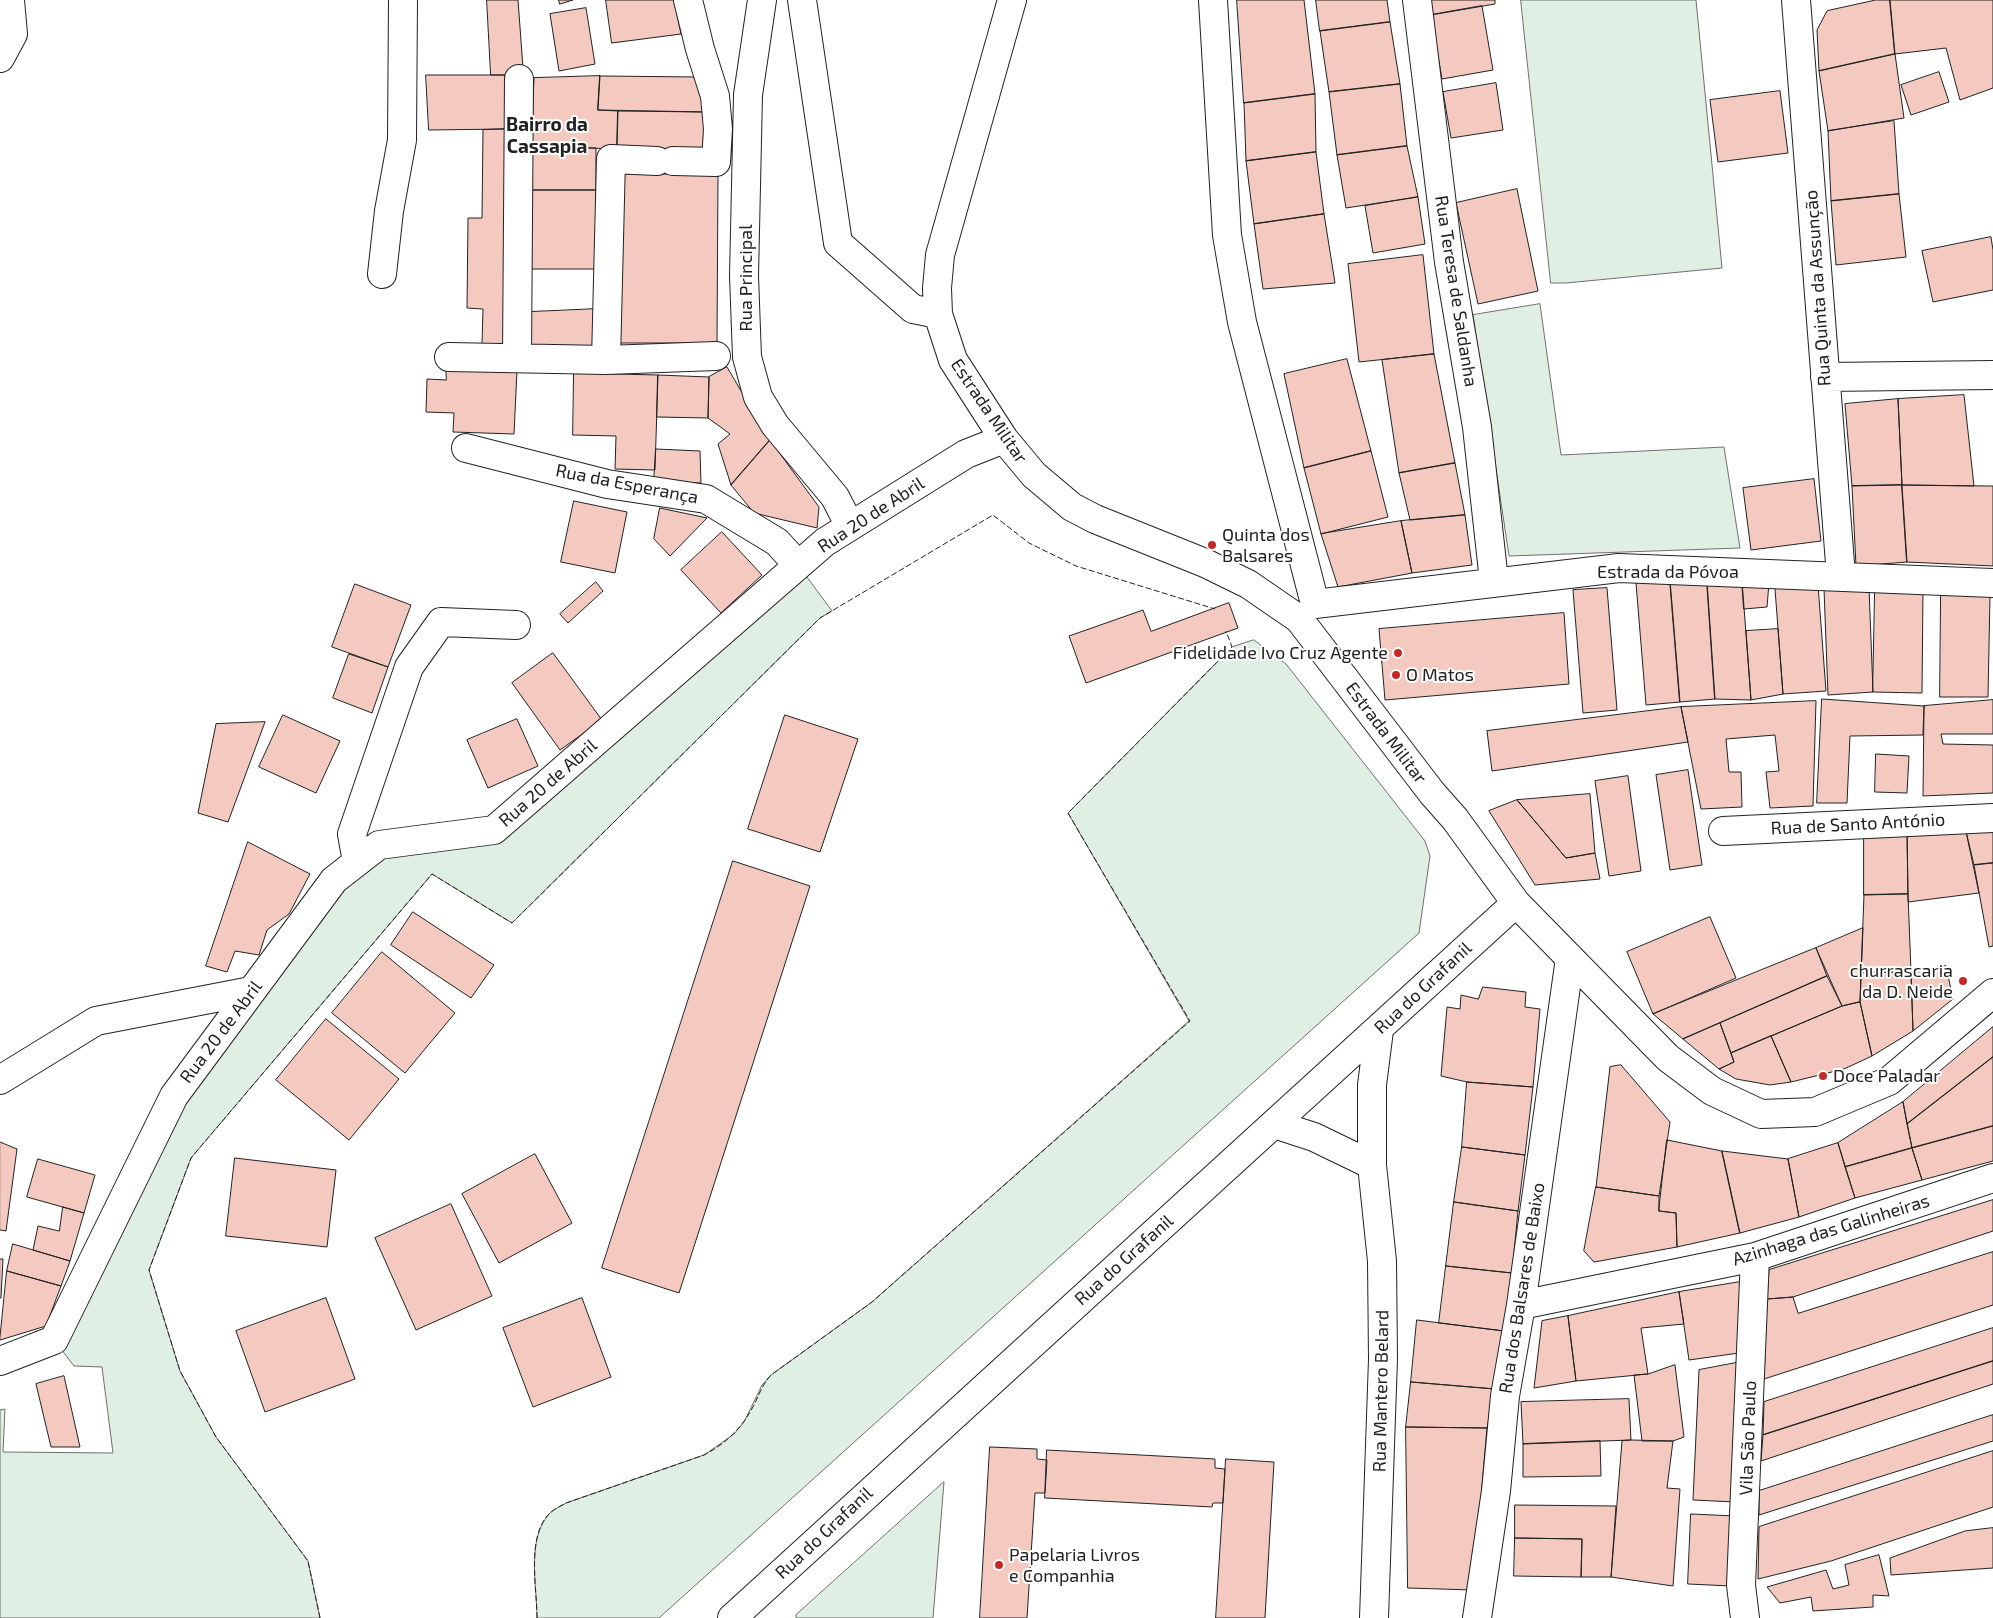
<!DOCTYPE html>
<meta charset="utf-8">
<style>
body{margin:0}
canvas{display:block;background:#fff}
</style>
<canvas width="1993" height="1618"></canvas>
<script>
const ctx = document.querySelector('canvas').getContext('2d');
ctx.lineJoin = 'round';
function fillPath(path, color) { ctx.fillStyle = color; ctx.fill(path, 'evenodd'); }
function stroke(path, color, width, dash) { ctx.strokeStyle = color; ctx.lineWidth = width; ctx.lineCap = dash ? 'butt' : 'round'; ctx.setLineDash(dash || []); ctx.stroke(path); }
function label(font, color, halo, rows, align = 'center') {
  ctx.font = font + ' "Exo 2",sans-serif'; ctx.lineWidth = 4; ctx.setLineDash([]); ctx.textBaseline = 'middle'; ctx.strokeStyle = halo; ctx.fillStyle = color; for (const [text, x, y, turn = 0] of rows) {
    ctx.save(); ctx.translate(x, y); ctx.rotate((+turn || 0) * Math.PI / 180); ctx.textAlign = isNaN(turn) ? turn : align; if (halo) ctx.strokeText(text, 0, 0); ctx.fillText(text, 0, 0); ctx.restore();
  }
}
const green = new Path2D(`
 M 1521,0 L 1696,0 L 1722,268 L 1566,283 L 1551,283 Z
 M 1540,304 L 1561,455 L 1724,447 L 1740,548 L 1509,556 L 1473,315 Z
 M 798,565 L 832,611 L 820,618 L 512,923 L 432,874 L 191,1158 L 149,1270 L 180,1371 L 216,1437 L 308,1561 L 320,1618 L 0,1618 L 0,1410 L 5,1409 L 3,1452 L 113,1453 L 102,1367 L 74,1366 L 54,1340 L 174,1096 L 379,845 L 494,830 Z
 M 1254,640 L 1286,664 L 1425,841 L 1430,856 L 1419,933 L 659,1618 L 537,1618 C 537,1585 526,1539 550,1513 C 554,1509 561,1506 566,1503 L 704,1455 L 734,1434 L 744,1422 L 762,1385 L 771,1375 L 872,1302 L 1189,1021 L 1068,813 L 1232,647 Z
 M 944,1482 L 933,1618 L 796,1618 L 796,1615 Z`);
fillPath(green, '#e0efe3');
stroke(green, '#6f6f6f', 1);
const building = new Path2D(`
 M 487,0 L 518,0 L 523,68 L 505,75 L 491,75 Z
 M 559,0 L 573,0 L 560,4 Z
 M 606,0 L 674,0 L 681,34 L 612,43 Z
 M 1237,0 L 1304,0 L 1315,94 L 1244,103 Z
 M 1316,0 L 1387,0 L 1390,22 L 1320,31 Z
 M 1428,0 L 1495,0 L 1495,4 L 1431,15 Z
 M 1876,0 L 1890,0 L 1895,54 L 1819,71 L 1817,30 L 1827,11 Z
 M 1890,0 L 1993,0 L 1993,88 L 1960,100 L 1946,48 L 1895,54 Z
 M 1482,6 L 1493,70 L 1442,79 L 1431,15 Z
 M 586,8 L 595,64 L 559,71 L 550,14 Z
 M 1390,22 L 1400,84 L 1329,92 L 1320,31 Z
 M 1895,54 L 1904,118 L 1828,131 L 1819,71 Z
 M 1939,72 L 1949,102 L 1911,115 L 1901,85 Z
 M 426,75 L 505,75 L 507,129 L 429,130 Z
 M 600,76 L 698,77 L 706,112 L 598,110 Z
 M 600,76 L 598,110 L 618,111 L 617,149 L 531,146 L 534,78 Z
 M 1496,83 L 1503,130 L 1451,138 L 1443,92 Z
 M 1400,84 L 1407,146 L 1337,155 L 1329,92 Z
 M 1780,91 L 1788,153 L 1718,162 L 1710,100 Z
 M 1315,94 L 1316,152 L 1246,161 L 1244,103 Z
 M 618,111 L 706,112 L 706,150 L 617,149 Z
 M 1894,121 L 1899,194 L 1831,201 L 1828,131 Z
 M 507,129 L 505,344 L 482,344 L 483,309 L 467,308 L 468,218 L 482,218 L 483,130 Z
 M 531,146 L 596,148 L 596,190 L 532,190 Z
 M 1407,146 L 1418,197 L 1346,208 L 1337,155 Z
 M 1316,152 L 1324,214 L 1254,224 L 1246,161 Z
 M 621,174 L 718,174 L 717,343 L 620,343 Z
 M 1517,189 L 1538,291 L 1478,304 L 1456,203 Z
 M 532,190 L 596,190 L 596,269 L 532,269 Z
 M 1899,194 L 1906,257 L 1836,265 L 1831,201 Z
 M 1418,197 L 1425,244 L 1373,253 L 1365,206 Z
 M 1324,214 L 1335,283 L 1263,289 L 1254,224 Z
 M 1991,237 L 1993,250 L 1993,290 L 1933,302 L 1922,251 Z
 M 1423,255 L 1434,354 L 1359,362 L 1348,264 Z
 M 597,309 L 598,347 L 531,350 L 530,312 Z
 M 1434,354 L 1455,463 L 1399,473 L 1382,360 Z
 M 1347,359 L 1371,451 L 1304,468 L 1284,374 Z
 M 446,367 L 517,370 L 514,434 L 453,432 L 454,413 L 426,412 L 427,379 L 446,380 Z
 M 727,367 L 770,440 L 731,485 L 718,444 L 730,434 L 708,418 L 709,377 Z
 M 574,373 L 658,375 L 655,470 L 615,469 L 616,436 L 573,435 Z
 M 658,375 L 709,377 L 708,418 L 657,417 Z
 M 1964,395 L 1974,486 L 1902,485 L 1898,399 Z
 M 1898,399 L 1902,485 L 1852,486 L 1845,404 Z
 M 770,440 L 819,507 L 817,528 L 754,513 L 731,485 Z
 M 656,449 L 700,451 L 701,483 L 654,482 Z
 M 1371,451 L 1388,517 L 1321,534 L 1304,468 Z
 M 1455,463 L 1465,515 L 1410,520 L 1399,473 Z
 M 1814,479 L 1821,541 L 1751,550 L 1743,488 Z
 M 1902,485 L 1993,486 L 1993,566 L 1907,562 Z
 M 1902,485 L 1907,562 L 1856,566 L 1852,486 Z
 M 574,501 L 627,512 L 615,573 L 561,562 Z
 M 660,508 L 707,518 L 670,556 L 654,539 Z
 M 1465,515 L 1472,565 L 1412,573 L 1401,521 Z
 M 1401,521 L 1412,573 L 1338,587 L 1321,534 Z
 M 722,532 L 762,575 L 721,613 L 681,570 Z
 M 1670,580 L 1680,702 L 1646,705 L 1636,583 Z
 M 1670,580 L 1707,581 L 1715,699 L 1680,702 Z
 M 1707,581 L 1742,581 L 1751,700 L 1715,699 Z
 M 1742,581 L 1769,583 L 1767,607 L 1744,609 Z
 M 596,582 L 603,591 L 568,623 L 560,614 Z
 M 355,584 L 411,605 L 388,667 L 332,647 Z
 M 1818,585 L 1826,691 L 1783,694 L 1775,589 Z
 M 1607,588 L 1617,710 L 1583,713 L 1573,590 Z
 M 1869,588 L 1873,692 L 1828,695 L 1824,589 Z
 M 1875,591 L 1923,591 L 1922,693 L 1873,692 Z
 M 1941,595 L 1990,595 L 1988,697 L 1940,697 Z
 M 1229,603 L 1238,628 L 1086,683 L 1069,636 L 1143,610 L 1151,631 Z
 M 1564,613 L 1569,684 L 1385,700 L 1379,629 Z
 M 1778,629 L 1783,694 L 1751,700 L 1746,631 Z
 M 553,653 L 602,720 L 560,750 L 512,683 Z
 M 349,654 L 388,667 L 372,713 L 333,698 Z
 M 1822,699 L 1924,706 L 1923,735 L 1850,736 L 1847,803 L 1817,803 Z
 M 1993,700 L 1993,734 L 1941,734 L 1943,744 L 1993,745 L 1993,793 L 1923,796 L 1924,706 Z
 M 1816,701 L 1813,806 L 1770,808 L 1766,772 L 1779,771 L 1775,735 L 1726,739 L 1729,772 L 1741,772 L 1742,807 L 1701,809 L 1681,707 Z
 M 1681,707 L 1688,742 L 1492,771 L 1487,731 Z
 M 283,715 L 340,741 L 316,793 L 259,767 Z
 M 785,715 L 858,739 L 820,852 L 748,829 Z
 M 517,719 L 538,766 L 488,788 L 467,740 Z
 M 265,722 L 228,822 L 198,813 L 216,724 Z
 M 1876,754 L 1909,756 L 1907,793 L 1875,792 Z
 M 1688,770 L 1702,865 L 1670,870 L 1656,775 Z
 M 1628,776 L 1641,871 L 1609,876 L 1595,781 Z
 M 1590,794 L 1595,853 L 1566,858 L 1517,800 Z
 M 1517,800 L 1566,858 L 1595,853 L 1600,879 L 1535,885 L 1489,811 Z
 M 1993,825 L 1993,863 L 1974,865 L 1965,827 Z
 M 1965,827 L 1979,893 L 1908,902 L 1907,831 Z
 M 1864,831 L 1907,831 L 1908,894 L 1864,895 Z
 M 248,842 L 310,874 L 289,914 L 267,930 L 259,955 L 235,951 L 227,972 L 206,966 Z
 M 733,861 L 810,886 L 679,1293 L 602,1268 Z
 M 1993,863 L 1993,946 L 1989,947 L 1974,865 Z
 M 1908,894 L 1911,972 L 1861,973 L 1864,895 Z
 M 413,912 L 494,965 L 471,998 L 391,945 Z
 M 1710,917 L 1736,978 L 1653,1014 L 1627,952 Z
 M 1863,928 L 1860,1002 L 1842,1006 L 1816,948 Z
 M 1816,948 L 1827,976 L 1683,1039 L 1653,1014 Z
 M 382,952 L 455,1013 L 405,1073 L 332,1013 Z
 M 1946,966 L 1953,999 L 1913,1031 L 1911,972 Z
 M 1911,972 L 1913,1031 L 1872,1056 L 1860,1002 L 1861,973 Z
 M 1827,976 L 1842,1006 L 1731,1053 L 1720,1023 Z
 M 1483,987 L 1526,992 L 1525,1007 L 1540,1009 L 1533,1087 L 1467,1082 L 1441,1076 L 1447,1007 L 1460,1009 L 1461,995 L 1478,999 Z
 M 1860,1002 L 1872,1056 L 1844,1069 L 1791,1082 L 1771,1036 L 1842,1006 Z
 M 326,1019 L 399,1079 L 349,1140 L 276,1080 Z
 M 1720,1023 L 1734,1062 L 1719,1069 L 1683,1039 Z
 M 1993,1027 L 1993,1057 L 1907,1124 L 1903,1102 Z
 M 1771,1036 L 1791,1082 L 1770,1085 L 1736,1079 L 1719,1069 L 1734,1062 L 1731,1053 Z
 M 1993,1057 L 1993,1126 L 1912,1148 L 1907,1124 Z
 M 1621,1065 L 1670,1122 L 1659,1196 L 1596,1187 L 1610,1067 Z
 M 1467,1082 L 1533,1087 L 1525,1155 L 1462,1147 Z
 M 1903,1102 L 1912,1148 L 1845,1167 L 1838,1143 Z
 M 1993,1126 L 1993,1161 L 1922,1180 L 1912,1148 Z
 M 1667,1140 L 1722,1151 L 1740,1233 L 1677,1247 L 1676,1213 L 1659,1211 Z
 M 0,1142 L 17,1149 L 6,1231 L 0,1230 Z
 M 1838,1143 L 1855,1198 L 1799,1217 L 1788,1159 Z
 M 1462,1147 L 1525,1155 L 1518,1211 L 1454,1202 Z
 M 1912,1148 L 1922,1180 L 1855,1198 L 1845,1167 Z
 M 1722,1151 L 1788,1159 L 1799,1217 L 1740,1233 Z
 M 535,1154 L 572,1223 L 499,1263 L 462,1194 Z
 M 235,1158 L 336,1170 L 327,1247 L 226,1236 Z
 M 38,1159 L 95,1175 L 84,1213 L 27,1197 Z
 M 1596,1187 L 1659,1196 L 1659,1211 L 1676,1213 L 1677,1247 L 1594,1262 L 1584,1251 Z
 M 1993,1200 L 1993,1231 L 1793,1297 L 1767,1299 L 1769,1270 Z
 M 1454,1202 L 1518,1211 L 1512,1273 L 1446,1266 Z
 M 451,1204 L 492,1296 L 416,1330 L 375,1238 Z
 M 63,1207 L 84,1213 L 70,1261 L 33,1250 L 38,1226 L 59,1231 Z
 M 13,1244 L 70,1261 L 61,1286 L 7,1271 Z
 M 1993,1252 L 1993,1305 L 1764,1379 L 1767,1299 L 1793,1297 L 1798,1313 Z
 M 0,1259 L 3,1259 L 1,1298 L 0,1298 Z
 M 1446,1266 L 1512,1273 L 1504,1331 L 1439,1323 Z
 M 7,1271 L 61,1286 L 46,1326 L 0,1340 Z
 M 1740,1282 L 1739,1353 L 1689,1360 L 1679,1292 Z
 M 1679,1292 L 1684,1324 L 1641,1328 L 1648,1374 L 1576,1381 L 1568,1316 Z
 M 326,1298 L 355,1379 L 265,1412 L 236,1331 Z
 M 582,1298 L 611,1377 L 533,1407 L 503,1328 Z
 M 1568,1316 L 1576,1381 L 1534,1388 L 1542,1321 Z
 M 1417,1320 L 1504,1331 L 1495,1389 L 1411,1382 Z
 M 1993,1328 L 1993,1361 L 1763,1435 L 1764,1402 Z
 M 1993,1361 L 1993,1384 L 1761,1461 L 1763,1435 Z
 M 1741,1362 L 1736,1502 L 1693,1500 L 1699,1370 Z
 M 1675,1365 L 1684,1437 L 1673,1441 L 1642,1441 L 1634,1375 L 1648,1374 Z
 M 64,1376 L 80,1447 L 51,1447 L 36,1384 Z
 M 1411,1382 L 1495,1389 L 1487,1428 L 1406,1427 Z
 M 1629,1399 L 1631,1440 L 1523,1444 L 1521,1402 Z
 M 1993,1415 L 1993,1441 L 1759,1515 L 1759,1491 Z
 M 1406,1427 L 1487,1428 L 1473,1590 L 1408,1588 Z
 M 1631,1440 L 1673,1441 L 1667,1488 L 1680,1489 L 1673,1586 L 1611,1577 L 1622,1441 Z
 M 1600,1441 L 1601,1476 L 1523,1477 L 1523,1444 Z
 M 990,1447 L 1037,1449 L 1037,1459 L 1047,1460 L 1045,1493 L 1035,1493 L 1027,1618 L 980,1618 Z
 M 1047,1450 L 1215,1459 L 1215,1468 L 1225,1469 L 1223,1503 L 1213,1503 L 1212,1507 L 1045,1498 Z
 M 1993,1451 L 1993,1507 L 1831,1561 L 1758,1579 L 1759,1527 Z
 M 1226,1459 L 1274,1462 L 1265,1618 L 1216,1618 Z
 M 1515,1505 L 1616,1506 L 1611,1577 L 1581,1577 L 1582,1539 L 1515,1538 Z
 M 1691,1514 L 1735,1516 L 1731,1586 L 1688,1584 Z
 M 1993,1528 L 1993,1568 L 1891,1575 L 1890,1558 L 1965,1531 Z
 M 1515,1538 L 1582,1539 L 1581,1577 L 1514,1576 Z
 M 1879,1555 L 1889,1596 L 1873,1595 L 1873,1607 L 1813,1611 L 1811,1597 L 1780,1603 L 1767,1587 L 1826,1570 L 1833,1589 L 1849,1585 L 1845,1565 Z`);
fillPath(building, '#f3c9c0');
stroke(building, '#222', 1);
const minor = new Path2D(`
 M 762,0 L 748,95 L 744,276 L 747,357 L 758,397 L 775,425 L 835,497 L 850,526
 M 802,0 L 838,243 L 913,309 L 938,314
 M 1012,0 L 940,255 L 937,288 L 938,314 L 953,360 L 1004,439 L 1034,475 L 1072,507 L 1095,519 L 1205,563 L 1248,584 L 1299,619 L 1432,793 L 1455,819 L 1516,903 L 1668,1058 L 1712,1091 L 1761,1114 L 1815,1112 L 1889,1081 L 1993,993
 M 1213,0 L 1227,235 L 1242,322 L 1315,604
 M 1417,0 L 1449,262 L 1477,427 L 1494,581
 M 1796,0 L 1841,576
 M 0,58 L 13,34 L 10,0
 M 673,161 L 716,162 L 718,129 L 715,96 L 700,49 L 688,0
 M 382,274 L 389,211 L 402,140 L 403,0
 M 449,357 L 606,360 L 716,356
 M 517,358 L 519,79
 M 606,360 L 611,159 L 657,161
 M 1825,377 L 1993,375
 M 466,448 L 607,484 L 706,499 L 777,542 L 798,565
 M 1315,604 L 1619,568 L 1993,583
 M 1723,831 L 1993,818
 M 357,862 L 352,834 L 409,667 L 441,622 L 516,625
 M 0,1080 L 96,1021 L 251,991
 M 1274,1124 L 1314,1137 L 1372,1165
 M 1521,1305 L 1755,1257 L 1993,1178
 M 0,1361 L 54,1340 L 174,1096 L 334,880 L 379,845 L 494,830 L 825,542 L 966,454 L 1004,439
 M 732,1618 L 1516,903
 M 1374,1618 L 1383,1359 L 1382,1261 L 1372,1165 L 1372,1085 L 1379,1030
 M 1477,1618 L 1496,1491 L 1505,1396 L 1521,1305 L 1570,958
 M 1745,1618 L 1741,1585 L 1755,1257`);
stroke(minor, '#222', 30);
stroke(minor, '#fff', 28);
stroke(new Path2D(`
 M 320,1618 L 308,1561 L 216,1437 L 180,1371 L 149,1270 L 191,1158 L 432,874 L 512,923 L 820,618 L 993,515 L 1029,543 L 1076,566 L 1215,609
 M 537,1618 C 537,1588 526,1535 550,1513 C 554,1509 561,1506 566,1503 L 704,1455 C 727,1443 743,1427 755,1403 C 760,1392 763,1384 771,1375 L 872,1302 L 1190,1021 L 1068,813 L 1232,647 L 1226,631`), '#222', 1, [6, 2.5]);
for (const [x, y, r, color] of [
 [1212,545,5,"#c62828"],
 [1398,653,5,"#c62828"],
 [1396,675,5,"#c62828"],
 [1963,981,5,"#c62828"],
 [1823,1076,5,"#c62828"],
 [999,1565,5,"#c62828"]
]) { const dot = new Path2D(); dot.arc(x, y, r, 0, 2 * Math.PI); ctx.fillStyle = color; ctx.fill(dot); stroke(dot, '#fff', 2); }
label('18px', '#222', '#fff', [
 ["Rua Principal",746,278,-90],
 ["Rua Quinta da Assunção",1818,288,-94],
 ["Rua Teresa de Saldanha",1456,291,81],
 ["Estrada Militar",989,411,56],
 ["Rua da Esperança",627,484,11],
 ["Rua 20 de Abril",871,515,-33],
 ["Estrada da Póvoa",1668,572],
 ["Estrada Militar",1386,733,53],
 ["Rua 20 de Abril",548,783,-41],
 ["Rua de Santo António",1858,824,-3],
 ["Rua do Grafanil",1423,988,-43],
 ["Rua 20 de Abril",221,1032,-53],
 ["Azinhaga das Galinheiras",1831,1230,-17],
 ["Rua do Grafanil",1124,1260,-42],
 ["Rua dos Balsares de Baixo",1522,1288,-81],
 ["Rua Mantero Belard",1381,1391,-89],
 ["Vila São Paulo",1748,1438,-88],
 ["Rua do Grafanil",824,1533,-43]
]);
label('18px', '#222', '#fff', [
 ["Quinta dos",1222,535],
 ["Balsares",1222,556],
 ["Fidelidade Ivo Cruz Agente",1388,653,"right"],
 ["O Matos",1406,675],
 ["churrascaria",1953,971,"right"],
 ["da D. Neide",1953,992,"right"],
 ["Doce Paladar",1833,1076],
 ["Papelaria Livros",1009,1555],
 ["e Companhia",1009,1576]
], 'left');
label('bold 19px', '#222', '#fff', [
 ["Bairro da",547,125],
 ["Cassapia",547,147]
]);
</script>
